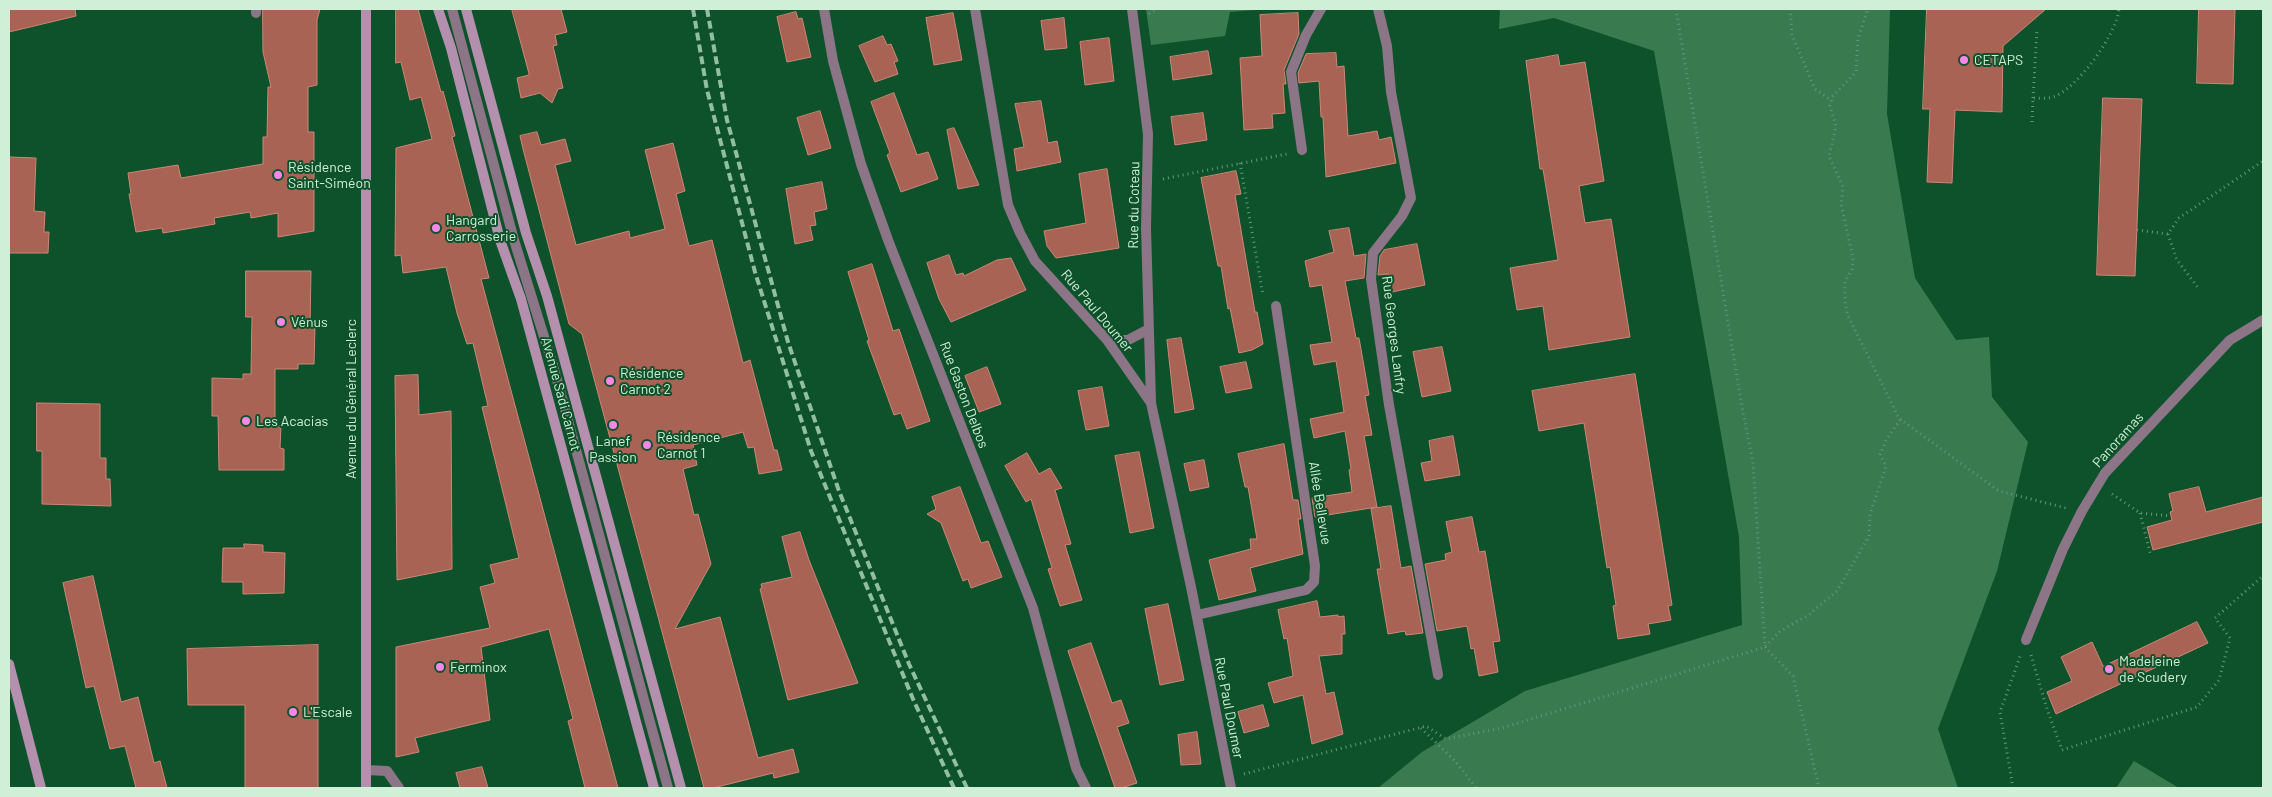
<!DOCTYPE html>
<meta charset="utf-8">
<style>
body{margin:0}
#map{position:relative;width:2272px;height:797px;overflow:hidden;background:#0e522b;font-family:Barlow,sans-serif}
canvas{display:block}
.frame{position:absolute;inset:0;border:10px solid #cfefd7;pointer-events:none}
</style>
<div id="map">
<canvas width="2272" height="797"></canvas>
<div class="frame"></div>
</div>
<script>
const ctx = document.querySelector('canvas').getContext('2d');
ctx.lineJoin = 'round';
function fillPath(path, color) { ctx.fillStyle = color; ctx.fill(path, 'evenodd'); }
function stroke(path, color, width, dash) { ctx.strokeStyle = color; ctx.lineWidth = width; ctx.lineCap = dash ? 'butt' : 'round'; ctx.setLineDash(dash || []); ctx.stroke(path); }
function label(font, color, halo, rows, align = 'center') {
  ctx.font = font + ' Barlow,sans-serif'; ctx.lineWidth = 4; ctx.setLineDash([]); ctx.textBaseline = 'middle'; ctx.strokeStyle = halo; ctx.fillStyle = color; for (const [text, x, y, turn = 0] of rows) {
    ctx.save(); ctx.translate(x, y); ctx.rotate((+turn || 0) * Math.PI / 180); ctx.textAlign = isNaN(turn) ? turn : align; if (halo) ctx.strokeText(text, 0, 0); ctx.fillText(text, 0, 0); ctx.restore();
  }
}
fillPath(new Path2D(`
 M 1146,9 L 1267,9 L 1230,12 L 1225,36 L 1151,45 Z
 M 1500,9 L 1890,9 L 1887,114 L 1915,278 L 1956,340 L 1989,337 L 1992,397 L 2028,442 L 1997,571 L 1938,729 L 1958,788 L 1378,788 L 1422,752 L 1525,691 L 1742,625 L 1739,537 L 1654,51 L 1554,18 L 1499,29 Z
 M 2134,761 L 2179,788 L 2116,788 Z`), '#397b4f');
const building = new Path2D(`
 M 9,9 L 75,9 L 76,16 L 9,32 Z
 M 263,9 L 320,9 L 317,20 L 317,85 L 308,87 L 308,132 L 314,132 L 314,231 L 278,237 L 278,213 L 251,218 L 250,212 L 214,218 L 215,224 L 163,233 L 162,228 L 136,232 L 129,194 L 131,194 L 128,173 L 178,165 L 181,178 L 263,164 L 263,137 L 267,137 L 268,87 L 271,87 L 263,52 Z
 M 396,9 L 418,9 L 441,92 L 443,91 L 455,136 L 452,137 L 489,278 L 481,279 L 618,788 L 585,788 L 568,721 L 573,719 L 549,629 L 481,647 L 490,720 L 415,738 L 419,752 L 396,757 L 396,647 L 490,628 L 480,587 L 495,583 L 490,565 L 519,558 L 482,407 L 488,406 L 473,343 L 467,344 L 457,313 L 446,267 L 403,273 L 401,255 L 395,256 L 396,148 L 432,139 L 421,97 L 410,100 L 401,62 L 396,63 Z
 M 512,9 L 561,9 L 567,32 L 555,35 L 557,45 L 553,46 L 563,88 L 558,89 L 552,103 L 540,93 L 521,98 L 517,78 L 529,75 Z
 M 1927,9 L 2046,9 L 2003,46 L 2002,112 L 1955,110 L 1952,183 L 1927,182 L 1930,109 L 1923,109 Z
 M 2199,9 L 2235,9 L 2233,84 L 2197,83 Z
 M 796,12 L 798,19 L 802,18 L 811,57 L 787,62 L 777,17 Z
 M 953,13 L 962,60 L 934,65 L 926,18 Z
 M 1298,13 L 1299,34 L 1284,70 L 1286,84 L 1283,84 L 1285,113 L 1272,114 L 1273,128 L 1244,130 L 1240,58 L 1262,56 L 1260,15 Z
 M 1064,18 L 1067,48 L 1045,50 L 1041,21 Z
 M 883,36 L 887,45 L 891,44 L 898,61 L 894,62 L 898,74 L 875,82 L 859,46 Z
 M 1109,38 L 1114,81 L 1085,85 L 1080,42 Z
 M 1208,51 L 1212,74 L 1173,80 L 1170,57 Z
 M 1336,53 L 1337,67 L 1344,66 L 1348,136 L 1377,131 L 1379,140 L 1391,137 L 1396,163 L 1326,177 L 1323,117 L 1321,117 L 1319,81 L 1299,83 L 1298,73 L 1306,54 Z
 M 1558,55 L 1560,66 L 1585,62 L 1604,181 L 1579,186 L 1585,223 L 1611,219 L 1630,337 L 1549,350 L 1543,306 L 1517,310 L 1510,268 L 1558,260 L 1543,169 L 1540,169 L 1526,61 Z
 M 894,93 L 917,155 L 928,152 L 938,179 L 901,192 L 887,155 L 890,153 L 871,102 Z
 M 2103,98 L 2142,99 L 2135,276 L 2097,275 Z
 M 1041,101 L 1048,143 L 1057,141 L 1061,162 L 1017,171 L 1014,149 L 1024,147 L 1015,104 Z
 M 820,111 L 831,148 L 808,155 L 797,118 Z
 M 1203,113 L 1207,140 L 1175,145 L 1171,117 Z
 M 954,128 L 979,185 L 958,189 L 947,130 Z
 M 537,132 L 541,145 L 565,139 L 571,161 L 555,165 L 576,245 L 629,231 L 630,238 L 665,229 L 645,150 L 673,143 L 685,191 L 676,194 L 689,246 L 712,240 L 743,363 L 750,360 L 774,450 L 777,450 L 782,470 L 759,474 L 754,447 L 748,448 L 743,432 L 693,445 L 697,465 L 683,469 L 694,515 L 698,514 L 711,564 L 675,629 L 720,617 L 758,758 L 793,749 L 799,772 L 774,778 L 773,773 L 713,788 L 704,788 L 582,334 L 569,324 L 523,149 L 520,136 Z
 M 9,157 L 36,158 L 34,211 L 45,212 L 44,232 L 49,232 L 48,253 L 9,253 Z
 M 1107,169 L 1119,248 L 1056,258 L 1047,246 L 1044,231 L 1086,223 L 1079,174 Z
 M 1236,171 L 1241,194 L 1235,195 L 1255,312 L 1257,312 L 1263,344 L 1252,350 L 1239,353 L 1230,308 L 1228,309 L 1221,266 L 1218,266 L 1201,178 Z
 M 822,182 L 827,209 L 814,212 L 816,225 L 810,226 L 813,240 L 795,244 L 786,189 Z
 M 1349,228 L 1354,256 L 1366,254 L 1364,278 L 1345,281 L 1356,338 L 1359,338 L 1369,395 L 1365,396 L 1372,435 L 1364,436 L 1377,507 L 1315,517 L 1312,498 L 1352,492 L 1349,470 L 1351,469 L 1345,431 L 1314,438 L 1310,419 L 1344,412 L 1336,361 L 1314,365 L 1310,345 L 1332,342 L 1322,285 L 1310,287 L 1305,261 L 1334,252 L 1329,231 Z
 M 1417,244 L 1425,285 L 1392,292 L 1388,274 L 1378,275 L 1380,256 L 1384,250 Z
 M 949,255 L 956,275 L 963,273 L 964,276 L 997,260 L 1011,258 L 1026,290 L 951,322 L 939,299 L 927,263 Z
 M 872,264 L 893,331 L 899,329 L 930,421 L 907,429 L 901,413 L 894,415 L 867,341 L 869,340 L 848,272 Z
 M 246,271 L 311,271 L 310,326 L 315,326 L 314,364 L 298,364 L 298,369 L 275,369 L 275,425 L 281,426 L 280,448 L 284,449 L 284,470 L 219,470 L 218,416 L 212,416 L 212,378 L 243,379 L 243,374 L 251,374 L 252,317 L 246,317 Z
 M 1181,338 L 1194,409 L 1175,413 L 1167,340 Z
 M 1442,347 L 1451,391 L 1422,397 L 1413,352 Z
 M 1246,362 L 1252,388 L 1226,393 L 1220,367 Z
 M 987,367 L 1001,404 L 979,412 L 965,376 Z
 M 1635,374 L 1672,605 L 1668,606 L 1671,620 L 1648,624 L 1650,634 L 1618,639 L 1613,606 L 1616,605 L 1610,567 L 1607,568 L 1584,423 L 1539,431 L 1532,391 Z
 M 418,375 L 419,415 L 451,411 L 452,569 L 397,580 L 395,376 Z
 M 1102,387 L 1109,426 L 1086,430 L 1078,391 Z
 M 37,403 L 100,404 L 100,458 L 106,458 L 106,479 L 110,479 L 111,506 L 42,504 L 42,451 L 37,451 Z
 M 1453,436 L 1460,475 L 1425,481 L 1421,463 L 1432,461 L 1429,441 Z
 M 1284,444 L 1293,500 L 1298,500 L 1301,519 L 1298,519 L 1303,554 L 1250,568 L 1256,591 L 1219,600 L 1209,560 L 1251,549 L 1250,539 L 1257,539 L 1248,487 L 1245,487 L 1238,454 Z
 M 1139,452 L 1154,528 L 1130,533 L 1115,456 Z
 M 1027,453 L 1039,474 L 1050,468 L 1062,488 L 1055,490 L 1071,544 L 1065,545 L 1082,600 L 1060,606 L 1048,569 L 1052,568 L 1031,499 L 1026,502 L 1005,466 Z
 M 1204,460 L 1209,487 L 1190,491 L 1184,464 Z
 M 960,487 L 981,543 L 988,541 L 1002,577 L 971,588 L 968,579 L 963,581 L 941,523 L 927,514 L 936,509 L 932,497 Z
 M 2199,487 L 2206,512 L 2263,497 L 2263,522 L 2153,550 L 2147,527 L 2172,520 L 2170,512 L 2173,511 L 2169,494 Z
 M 1391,506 L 1401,568 L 1411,566 L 1423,633 L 1406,635 L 1405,631 L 1388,634 L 1377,569 L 1381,569 L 1371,509 Z
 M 1472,517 L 1479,552 L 1485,551 L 1500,641 L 1493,642 L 1498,672 L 1479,676 L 1474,648 L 1471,649 L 1467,626 L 1437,631 L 1425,564 L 1446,560 L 1445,554 L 1452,552 L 1446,522 Z
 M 800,532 L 809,560 L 858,683 L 788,700 L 760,589 L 762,588 L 761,584 L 792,577 L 782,537 Z
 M 244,544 L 263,545 L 263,552 L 285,553 L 284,593 L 243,594 L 243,582 L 222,582 L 223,548 L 244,548 Z
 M 93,576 L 121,702 L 138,697 L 154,763 L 160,761 L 167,788 L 136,788 L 125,746 L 110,749 L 94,686 L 86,688 L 63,583 Z
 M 1317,601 L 1320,617 L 1338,615 L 1338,617 L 1344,616 L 1345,634 L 1342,634 L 1342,654 L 1319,656 L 1326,694 L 1334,692 L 1343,734 L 1312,744 L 1303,695 L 1274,703 L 1268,683 L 1293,676 L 1287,638 L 1284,639 L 1278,610 Z
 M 1168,604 L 1184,680 L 1160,685 L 1145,609 Z
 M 2197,622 L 2208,643 L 2056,714 L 2047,692 L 2072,681 L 2061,657 L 2092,642 L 2103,666 Z
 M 1091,643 L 1112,703 L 1121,700 L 1129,723 L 1117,727 L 1137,783 L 1121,788 L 1115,788 L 1068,651 Z
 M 318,645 L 318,788 L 245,788 L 245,705 L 188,705 L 187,649 Z
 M 1263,705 L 1269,726 L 1244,733 L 1238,712 Z
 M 1197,732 L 1201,764 L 1181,765 L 1178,735 Z
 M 482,767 L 488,788 L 460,788 L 456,773 Z`);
fillPath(building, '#a86355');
stroke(building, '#ce8676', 1);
stroke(new Path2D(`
 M 1676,9 L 1742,407 L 1753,462 L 1765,647 L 1793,676 L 1819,788
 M 1790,9 L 1792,35 L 1815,89 L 1832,101
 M 1149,14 L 1157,9
 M 2033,98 L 2037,29
 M 2032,122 L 2033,98 C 2039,98 2047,99 2053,97 C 2077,89 2117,34 2119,9
 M 1240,163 L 1263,295
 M 1163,179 L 1287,154
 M 2137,230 L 2168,234 L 2179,218 L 2263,161
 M 2168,234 L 2177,260 L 2199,289
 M 1900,419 L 1999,491 L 2066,508
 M 2112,494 L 2140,513 L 2171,516
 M 2140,513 L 2151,556
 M 2031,655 L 2047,709 L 2062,750 L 2197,707 L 2219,680 L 2230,638 L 2215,618 L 2263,576
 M 1421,728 L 1456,762 L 1476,788
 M 1244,774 L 1426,726 L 1446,739 L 1502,728 L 1765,647 L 1780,631 L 1807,616 L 1837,591 L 1869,536 L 1870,514 L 1886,466 L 1880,455 L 1886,440 L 1900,420 L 1848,316 L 1845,302 L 1845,282 L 1852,269 L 1853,258 L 1841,204 L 1843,187 L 1829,156 L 1836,126 L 1830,106 L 1832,97 L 1856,72 L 1858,38 L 1868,9
 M 2013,788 L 2000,712 L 2021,654`), '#639776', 3, [1, 4]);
stroke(new Path2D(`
 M 452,9 L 514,240 L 554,369 L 668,788
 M 256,13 L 256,9`), '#8d7588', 10);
stroke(new Path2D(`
 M 824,9 L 833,61 L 861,164 L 888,240 L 1033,608 L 1076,768 L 1086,788
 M 975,9 L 1008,205 L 1020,233 L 1035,261 L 1107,340 L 1151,403 L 1191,587 L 1231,788
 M 1132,9 L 1148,134 L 1146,228 L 1151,402
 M 1378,9 L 1387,46 L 1391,92 L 1411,198 L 1402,216 L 1373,253 L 1371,279 L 1389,405 L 1438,675
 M 1302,150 L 1291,72 L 1306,35 L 1321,9
 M 1107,340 L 1128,340 L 1149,329
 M 1197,615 L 1306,590 L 1314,582 L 1315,566 L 1276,306
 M 2026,640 L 2063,549 L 2082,511 L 2105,473 L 2230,340 L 2263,320
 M 366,770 L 387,771 L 399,788`), '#8d7588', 10);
stroke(new Path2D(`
 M 438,9 L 451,48 L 500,240 L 521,299 L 654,788
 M 466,9 L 526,233 L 547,296 L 681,788
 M 9,664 L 41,788
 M 366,788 L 366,9`), '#b58fae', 10);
stroke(new Path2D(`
 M 693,9 L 707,90 L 755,272 L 811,451 L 913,699 L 954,788
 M 707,9 L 727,120 L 788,342 L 839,491 L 909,664 L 967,788`), '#92bea1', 4, [8, 4]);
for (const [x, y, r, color] of [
 [1964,60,5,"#f987e9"],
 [278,175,5,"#f987e9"],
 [436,228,5,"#f987e9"],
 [281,322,5,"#f987e9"],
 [610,381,5,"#f987e9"],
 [246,421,5,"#f987e9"],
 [613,425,5,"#f987e9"],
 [647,445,5,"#f987e9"],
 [440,667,5,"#f987e9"],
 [2109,669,5,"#f987e9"],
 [293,712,5,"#f987e9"]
]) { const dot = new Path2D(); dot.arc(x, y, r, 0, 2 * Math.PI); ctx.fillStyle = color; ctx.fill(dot); stroke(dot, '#0e522b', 2); }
label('14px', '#cfefd7', '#0e522b', [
 ["CETAPS",1974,60],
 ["Résidence",288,167],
 ["Saint-Siméon",288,183],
 ["Hangard",446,220],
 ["Carrosserie",446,236],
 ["Vénus",291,322],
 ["Résidence",620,373],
 ["Carnot 2",620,389],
 ["Les Acacias",256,421],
 ["Résidence",657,437],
 ["Carnot 1",657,453],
 ["Lanef",613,441,"center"],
 ["Passion",613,457,"center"],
 ["Madeleine",2119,661],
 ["de Scudery",2119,677],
 ["Ferminox",450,667],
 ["L'Escale",303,712]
], 'left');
label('14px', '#cfefd7', '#0e522b', [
 ["Rue du Coteau",1134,205,-89],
 ["Rue Paul Doumer",1097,311,50],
 ["Rue Georges Lanfry",1394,335,83],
 ["Avenue Sadi Carnot",561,394,75],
 ["Rue Gaston Delbos",964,395,69],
 ["Avenue du Général Leclerc",351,399,-90],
 ["Panoramas",2118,440,-48],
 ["Allée Bellevue",1320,503,81],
 ["Rue Paul Doumer",1229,708,79]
]);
</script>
